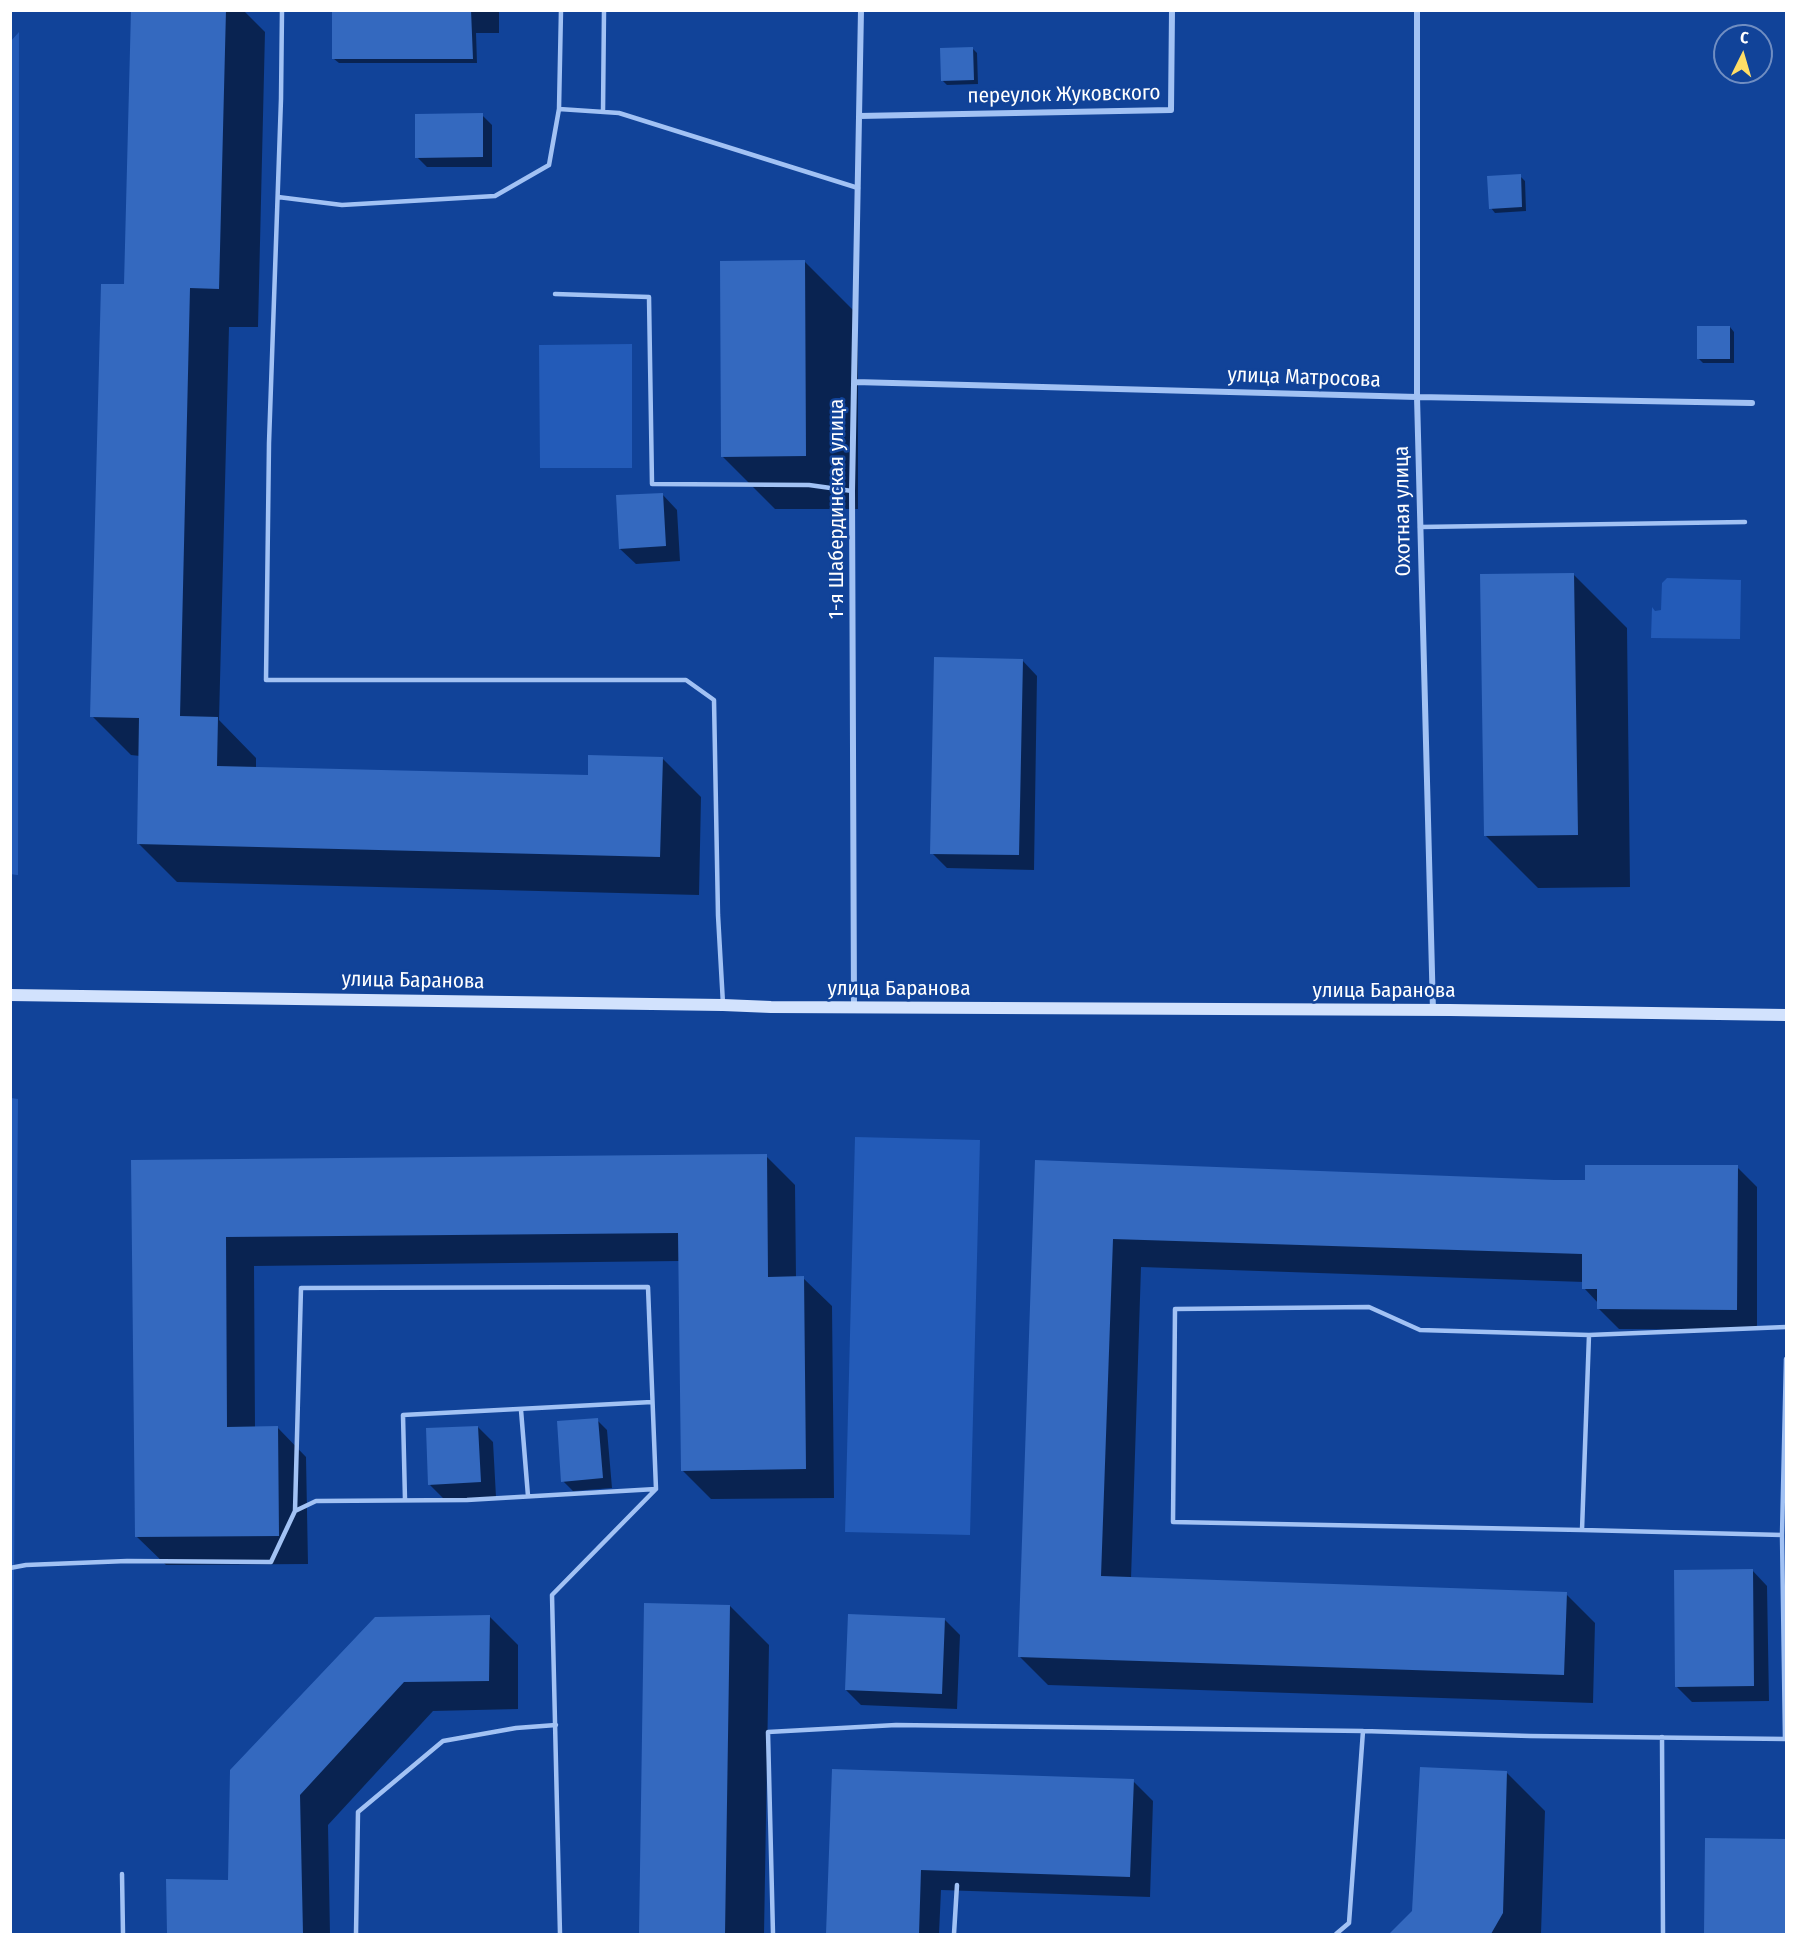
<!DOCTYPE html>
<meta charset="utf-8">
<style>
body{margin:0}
#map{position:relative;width:1797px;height:1945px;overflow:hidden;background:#114399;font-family:"Fira Sans Condensed",sans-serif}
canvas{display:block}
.frame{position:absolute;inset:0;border:12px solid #fff;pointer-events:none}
.north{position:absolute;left:1713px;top:24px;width:60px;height:60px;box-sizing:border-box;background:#114399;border:2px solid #708ec2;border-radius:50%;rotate:5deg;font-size:16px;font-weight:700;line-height:24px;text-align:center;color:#fff}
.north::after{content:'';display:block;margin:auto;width:21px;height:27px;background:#fd6;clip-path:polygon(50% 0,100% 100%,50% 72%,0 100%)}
</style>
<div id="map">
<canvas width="1797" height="1945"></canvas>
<div class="frame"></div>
<div class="north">С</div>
</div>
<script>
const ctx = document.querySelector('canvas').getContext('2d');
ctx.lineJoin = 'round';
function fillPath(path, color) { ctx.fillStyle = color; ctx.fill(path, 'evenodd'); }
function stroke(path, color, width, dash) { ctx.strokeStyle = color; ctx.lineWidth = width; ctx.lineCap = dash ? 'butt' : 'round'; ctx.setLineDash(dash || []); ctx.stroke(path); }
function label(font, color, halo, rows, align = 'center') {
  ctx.font = font + ' "Fira Sans Condensed",sans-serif'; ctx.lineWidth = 5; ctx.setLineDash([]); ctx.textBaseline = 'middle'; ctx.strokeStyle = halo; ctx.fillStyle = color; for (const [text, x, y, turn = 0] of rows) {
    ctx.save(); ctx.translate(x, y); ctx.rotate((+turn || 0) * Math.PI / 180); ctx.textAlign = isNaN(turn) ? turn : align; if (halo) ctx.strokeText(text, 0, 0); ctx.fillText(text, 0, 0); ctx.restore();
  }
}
fillPath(new Path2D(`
 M 19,32 L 18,875 L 17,875 L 10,874 L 10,42 Z
 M 632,344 L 632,468 L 540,468 L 539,345 Z
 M 1667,578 L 1741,580 L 1740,639 L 1651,638 L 1652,607 L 1655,611 L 1661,610 L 1662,583 Z
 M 11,1098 L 18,1099 L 11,1934 Z
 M 855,1137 L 980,1140 L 970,1535 L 845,1532 Z`), '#235bb8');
fillPath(new Path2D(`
 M 132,10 L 243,10 L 265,32 L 258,327 L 229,327 L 219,720 L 256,758 L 256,768 L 589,777 L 662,758 L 701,797 L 699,895 L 177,882 L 138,843 L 140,756 L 131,755 L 92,716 L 126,286 Z
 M 334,10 L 499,10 L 499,33 L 476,33 L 477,63 L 339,63 L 334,59 Z
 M 973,49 L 977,53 L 978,84 L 947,85 L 942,80 Z
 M 482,115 L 492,125 L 492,167 L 427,167 L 417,157 Z
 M 1520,176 L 1525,181 L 1526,211 L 1495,213 L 1491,208 Z
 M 805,262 L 858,315 L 858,509 L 775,509 L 722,456 Z
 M 1730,327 L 1734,332 L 1734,363 L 1703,363 L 1699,359 Z
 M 662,494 L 677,510 L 680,561 L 636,564 L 620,549 Z
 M 1574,575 L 1627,628 L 1630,887 L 1538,888 L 1485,835 Z
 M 1022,660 L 1037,676 L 1034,870 L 947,868 L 932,853 Z
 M 766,1156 L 795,1185 L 796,1278 L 803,1278 L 832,1306 L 834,1498 L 711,1499 L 682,1470 L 680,1261 L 254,1266 L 255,1428 L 278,1428 L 306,1457 L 308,1564 L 166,1565 L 137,1537 L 133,1162 Z
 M 1036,1162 L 1555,1181 L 1587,1181 L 1737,1167 L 1757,1187 L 1757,1330 L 1619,1329 L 1599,1309 L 1599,1304 L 1584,1288 L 1584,1282 L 1141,1267 L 1131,1579 L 1566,1594 L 1595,1623 L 1593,1703 L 1048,1685 L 1019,1656 Z
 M 597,1420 L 607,1430 L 612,1488 L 573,1491 L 563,1481 Z
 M 478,1427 L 493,1442 L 496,1497 L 445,1500 L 430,1485 Z
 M 1752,1570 L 1767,1586 L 1769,1701 L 1692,1702 L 1677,1687 Z
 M 646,1605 L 730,1606 L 769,1645 L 764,1934 L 640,1934 Z
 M 489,1616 L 518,1645 L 518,1709 L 433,1711 L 328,1825 L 330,1934 L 168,1934 L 168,1880 L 229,1882 L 232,1771 Z
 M 944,1619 L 960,1635 L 957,1709 L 861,1705 L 846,1690 Z
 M 834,1770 L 1133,1781 L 1153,1801 L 1150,1897 L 941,1890 L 939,1934 L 828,1934 Z
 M 1506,1772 L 1545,1811 L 1541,1934 L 1391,1934 L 1413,1912 Z
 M 1707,1840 L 1786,1841 L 1786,1934 L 1706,1934 Z`), '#0007');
fillPath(new Path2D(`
 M 131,10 L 226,10 L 219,289 L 190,288 L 180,716 L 218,717 L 217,766 L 588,775 L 588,755 L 663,757 L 660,857 L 137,844 L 139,718 L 90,717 L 101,284 L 124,284 Z
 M 332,10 L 471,10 L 473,59 L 332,59 Z
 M 973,47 L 974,80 L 941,81 L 940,48 Z
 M 483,113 L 483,157 L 415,158 L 415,114 Z
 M 1521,174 L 1522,207 L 1489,209 L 1487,176 Z
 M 805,260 L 806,456 L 721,457 L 720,261 Z
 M 1697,326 L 1730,326 L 1730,359 L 1697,359 Z
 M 663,493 L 666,546 L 619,549 L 616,495 Z
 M 1574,573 L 1578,835 L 1484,836 L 1480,574 Z
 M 934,657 L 1023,659 L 1019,855 L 930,854 Z
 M 767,1154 L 768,1277 L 804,1276 L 806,1469 L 681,1471 L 678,1233 L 226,1237 L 227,1427 L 278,1426 L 279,1536 L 135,1537 L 131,1160 Z
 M 1035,1160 L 1554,1180 L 1585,1180 L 1585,1165 L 1738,1165 L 1737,1310 L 1597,1309 L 1597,1289 L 1582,1289 L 1582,1254 L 1113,1239 L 1101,1576 L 1567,1592 L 1564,1675 L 1018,1657 Z
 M 598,1418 L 603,1478 L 561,1482 L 557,1421 Z
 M 478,1426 L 481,1482 L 428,1485 L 426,1428 Z
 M 1753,1569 L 1754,1686 L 1675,1687 L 1674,1570 Z
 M 644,1603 L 730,1605 L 725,1934 L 639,1934 Z
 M 848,1614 L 945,1618 L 942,1694 L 845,1690 Z
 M 490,1615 L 489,1681 L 404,1682 L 300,1795 L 303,1934 L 167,1934 L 166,1879 L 228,1880 L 230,1770 L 375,1617 Z
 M 1420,1767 L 1507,1771 L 1503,1913 L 1491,1934 L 1389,1934 L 1412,1911 Z
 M 832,1769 L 1134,1779 L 1130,1877 L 921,1870 L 919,1934 L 826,1934 Z
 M 1705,1838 L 1786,1839 L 1786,1934 L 1704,1934 Z`), '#3469bf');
stroke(new Path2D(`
 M 282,10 L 281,99 L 269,443 L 266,680 L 686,680 L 714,700 L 718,915 L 723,1004
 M 559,109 L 619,113 L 858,188
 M 603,112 L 604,10
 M 278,197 L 342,205 L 495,196 L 549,165 L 559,109 L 561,10
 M 555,294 L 649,297 L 652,484 L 809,485 L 852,491
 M 1420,527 L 1745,522
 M 521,1410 L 528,1496
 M 405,1500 L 403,1415 L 652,1402
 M 295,1511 L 301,1288 L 648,1287 L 656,1489 L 552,1595 L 560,1934
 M 1582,1530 L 1589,1335
 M 1782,1535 L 1582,1530 L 1173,1522 L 1175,1309 L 1369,1307 L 1420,1330 L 1589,1335 L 1786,1327
 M 10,1568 L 26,1565 L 127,1561 L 271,1562 L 295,1511 L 316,1501 L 467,1500 L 656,1489
 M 1662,1737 L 1663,1934
 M 1785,1739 L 1782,1535 L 1786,1359
 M 122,1874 L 123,1934
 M 356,1934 L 358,1812 L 443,1741 L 516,1728 L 556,1725
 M 773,1934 L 768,1732 L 896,1725 L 1363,1731 L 1530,1736 L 1786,1739
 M 954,1934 L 957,1885
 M 1336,1934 L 1349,1923 L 1363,1731`), '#a2c2f4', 4.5);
stroke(new Path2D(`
 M 1417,10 L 1417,397 L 1433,1011
 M 859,116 L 1171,110 L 1172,10
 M 855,382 L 1417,397 L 1752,403
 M 854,1008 L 852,491 L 861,10`), '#a2c2f4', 6);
stroke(new Path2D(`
 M 10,995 L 723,1005 L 771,1007 L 1450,1010 L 1786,1015`), '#d2e2fd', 12);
label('21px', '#fff', '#114399', [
 ["переулок Жуковского",1064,95,-1],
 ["улица Матросова",1304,378,2],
 ["1-я Шабердинская улица",837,509,-90],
 ["Охотная улица",1403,511,-91],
 ["улица Баранова",413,981,1],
 ["улица Баранова",899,989],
 ["улица Баранова",1384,991]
]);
</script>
